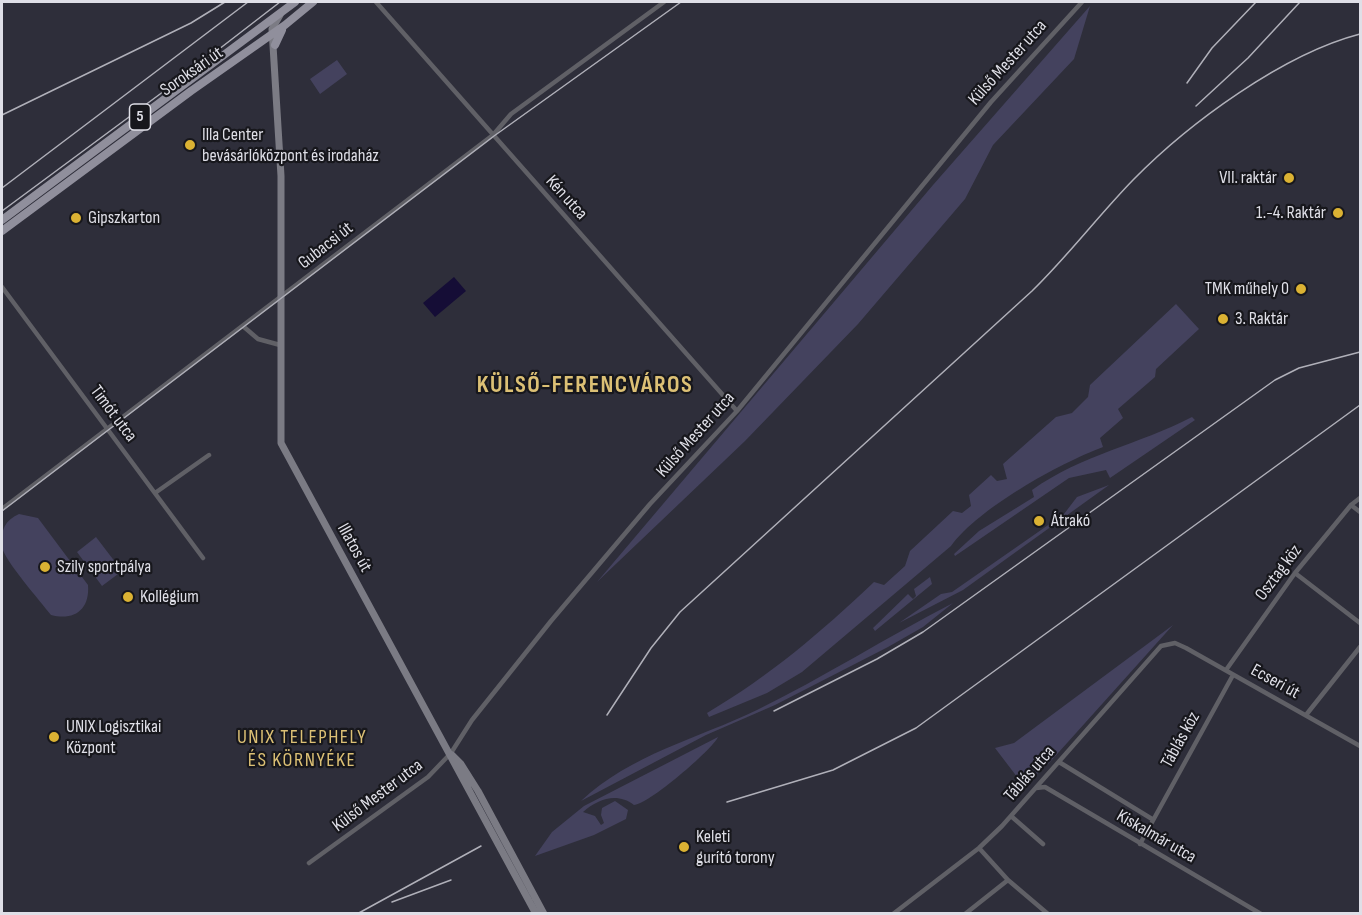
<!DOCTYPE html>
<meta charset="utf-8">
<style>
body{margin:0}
#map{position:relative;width:1362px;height:915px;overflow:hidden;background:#2e2e3a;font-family:"Sofia Sans Condensed",sans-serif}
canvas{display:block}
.frame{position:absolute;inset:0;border:3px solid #dfdfe7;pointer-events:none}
</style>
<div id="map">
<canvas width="1362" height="915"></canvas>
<div class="frame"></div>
</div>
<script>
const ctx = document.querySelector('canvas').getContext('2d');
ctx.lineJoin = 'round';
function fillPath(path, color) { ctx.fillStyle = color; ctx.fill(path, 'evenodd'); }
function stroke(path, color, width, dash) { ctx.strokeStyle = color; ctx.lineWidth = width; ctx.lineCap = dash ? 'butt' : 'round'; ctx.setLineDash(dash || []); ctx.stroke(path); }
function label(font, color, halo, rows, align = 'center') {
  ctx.font = font + ' "Sofia Sans Condensed",sans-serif'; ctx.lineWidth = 4.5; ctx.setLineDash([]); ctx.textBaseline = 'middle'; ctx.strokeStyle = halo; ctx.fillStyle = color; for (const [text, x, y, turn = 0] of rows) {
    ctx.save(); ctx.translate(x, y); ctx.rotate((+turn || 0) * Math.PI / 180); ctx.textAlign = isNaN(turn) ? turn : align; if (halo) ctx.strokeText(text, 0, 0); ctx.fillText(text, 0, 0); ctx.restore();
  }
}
fillPath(new Path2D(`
 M 1090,6 L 1074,59 L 993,145 L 965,199 L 858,324 L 745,441 L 597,582 L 933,185 Z
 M 337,60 L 347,74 L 320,94 L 310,79 Z
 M 1176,304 L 1199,329 L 1156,369 L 1155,377 L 1118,409 L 1123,418 L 1100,438 L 1103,447 C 1058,464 979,508 951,546 L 802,672 L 767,693 L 709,717 L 707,713 C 771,675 820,633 874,582 L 884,585 L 905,566 L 910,551 L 953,511 L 962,513 L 971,506 L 969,495 L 991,475 L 997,481 L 1007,479 L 1003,464 L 1056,417 L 1072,413 L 1088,397 L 1090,385 Z
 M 1192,417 L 1195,420 L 1110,478 L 1106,470 L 1069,478 L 955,556 L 954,554 L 979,531 L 1034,497 L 1032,490 C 1083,454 1138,445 1192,417 Z
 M 1109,485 L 963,590 L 899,623 L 941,594 L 952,592 L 1064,514 L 1077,497 Z
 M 19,514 L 38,518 L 88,585 C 90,610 74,621 51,615 C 41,602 4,560 2,547 C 0,531 5,520 19,514 Z
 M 96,537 L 122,571 L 102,586 L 77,552 Z
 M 930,577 L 932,584 L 875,631 L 873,628 L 908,594 L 913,599 L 916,596 L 914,589 Z
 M 953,603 L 923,627 L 888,647 L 775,705 L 706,735 L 581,801 C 631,754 697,739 757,710 C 824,677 887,637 953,603 Z
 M 1173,625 L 1050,762 L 1024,786 L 995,748 L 1014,743 Z
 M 718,737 C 713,749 648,805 634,805 C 617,792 598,799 583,812 L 595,816 L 601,825 L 604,823 L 601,815 L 602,808 L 615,801 L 628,810 L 626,819 L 594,835 L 535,856 L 552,832 L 584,806 Z`), '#44425e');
fillPath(new Path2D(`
 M 454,277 L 466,291 L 435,317 L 423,303 Z`), '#150d36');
stroke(new Path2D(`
 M 376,2 L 737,411
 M 2,287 L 203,558
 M 244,327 L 258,339 L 280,345
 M 155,493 L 209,455
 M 1351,505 L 1360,512
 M 2,509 L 493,135 L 511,114 L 664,2
 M 1295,573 L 1360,623
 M 1226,670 L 1295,573 L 1351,505 L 1360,498
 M 1306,715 L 1360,647
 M 1059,762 L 1152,819
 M 1036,788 L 1045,787 L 1261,914
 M 1011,816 L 1043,844
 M 1140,844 L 1233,675
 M 979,848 L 1008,880 L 1048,914
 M 309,863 L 428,777 L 451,753 L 472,720 L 551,621 L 650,504 L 737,411 L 991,102 L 1082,2
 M 893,914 L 979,848 L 1002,826 L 1161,646 L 1175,643 L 1186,648 L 1360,746
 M 965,914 L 1008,880`), '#606066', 4.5);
stroke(new Path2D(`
 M 280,15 L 272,29 L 281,176 L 281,443 L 536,914
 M 452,755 L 461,764 L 478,791 L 544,914`), '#7b7b84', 7);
stroke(new Path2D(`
 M 275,45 L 282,30
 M 2,220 L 295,2
 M 2,231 L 191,91 L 285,25 L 313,2`), '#908f9c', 8);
stroke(new Path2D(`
 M 2,211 L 179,80 L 280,2
 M 2,511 L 494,136 L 681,2`), '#b0b0b9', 1.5);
stroke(new Path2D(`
 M 1187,83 L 1212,48 L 1256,2
 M 1196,106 L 1248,58 L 1300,2
 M 2,115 L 191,23 L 225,2
 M 2,188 L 248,2
 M 774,711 L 877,659 L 923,632 L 1275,380 L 1299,368 L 1360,352
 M 607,715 L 651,648 L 680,612 L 1032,291 C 1068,256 1098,216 1133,180 C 1189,123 1283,54 1360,34
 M 727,802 L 833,770 L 916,728 L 1360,405
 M 392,902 L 451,880
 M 357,914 L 481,846`), '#b0b0b9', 1.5);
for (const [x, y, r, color] of [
 [190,145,6,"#dbb233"],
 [1289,178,6,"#dbb233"],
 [1338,213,6,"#dbb233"],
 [76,218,6,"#dbb233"],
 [1301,289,6,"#dbb233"],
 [1223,319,6,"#dbb233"],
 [1039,521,6,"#dbb233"],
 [45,567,6,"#dbb233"],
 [128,597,6,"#dbb233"],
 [54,737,6,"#dbb233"],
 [684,847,6,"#dbb233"]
]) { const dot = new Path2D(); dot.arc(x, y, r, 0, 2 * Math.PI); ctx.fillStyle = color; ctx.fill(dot); stroke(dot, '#17171c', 2); }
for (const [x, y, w] of [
 [140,117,21]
]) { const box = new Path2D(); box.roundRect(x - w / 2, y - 13, w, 26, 4.5); ctx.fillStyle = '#17171c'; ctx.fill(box); stroke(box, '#dfdfe7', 1.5); }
label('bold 16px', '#dfdfe7', null, [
 ["5",140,117]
]);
label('18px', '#dfdfe7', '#17171c', [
 ["Külső Mester utca",1008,63,-48],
 ["Soroksári út",192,72,-35],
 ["Kén utca",566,198,48],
 ["Gubacsi út",326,246,-38],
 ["Timót utca",113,414,53],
 ["Külső Mester utca",696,435,-48],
 ["Illatos út",354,548,61],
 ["Osztag köz",1279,573,-53],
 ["Ecseri út",1275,682,29],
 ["Táblás köz",1181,740,-61],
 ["Táblás utca",1030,774,-49],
 ["Külső Mester utca",378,796,-37],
 ["Kiskalmár utca",1156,837,30]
]);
label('18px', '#dfdfe7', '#17171c', [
 ["Illa Center",202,135],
 ["bevásárlóközpont és irodaház",202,156],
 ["VII. raktár",1277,178,"right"],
 ["1.-4. Raktár",1326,213,"right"],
 ["Gipszkarton",88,218],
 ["TMK műhely 0",1289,289,"right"],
 ["3. Raktár",1235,319],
 ["Átrakó",1051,521],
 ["Szily sportpálya",57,567],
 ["Kollégium",140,597],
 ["UNIX Logisztikai",66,727],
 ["Központ",66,748],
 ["Keleti",696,837],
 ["gurító torony",696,858]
], 'left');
ctx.letterSpacing = '1.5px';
label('20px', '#dcc075', '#17171c', [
 ["UNIX TELEPHELY",302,738],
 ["ÉS KÖRNYÉKE",302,761]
]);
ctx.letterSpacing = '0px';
ctx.letterSpacing = '1.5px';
label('bold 24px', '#dcc075', '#17171c', [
 ["KÜLSŐ-FERENCVÁROS",585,386]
]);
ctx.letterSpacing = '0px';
</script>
